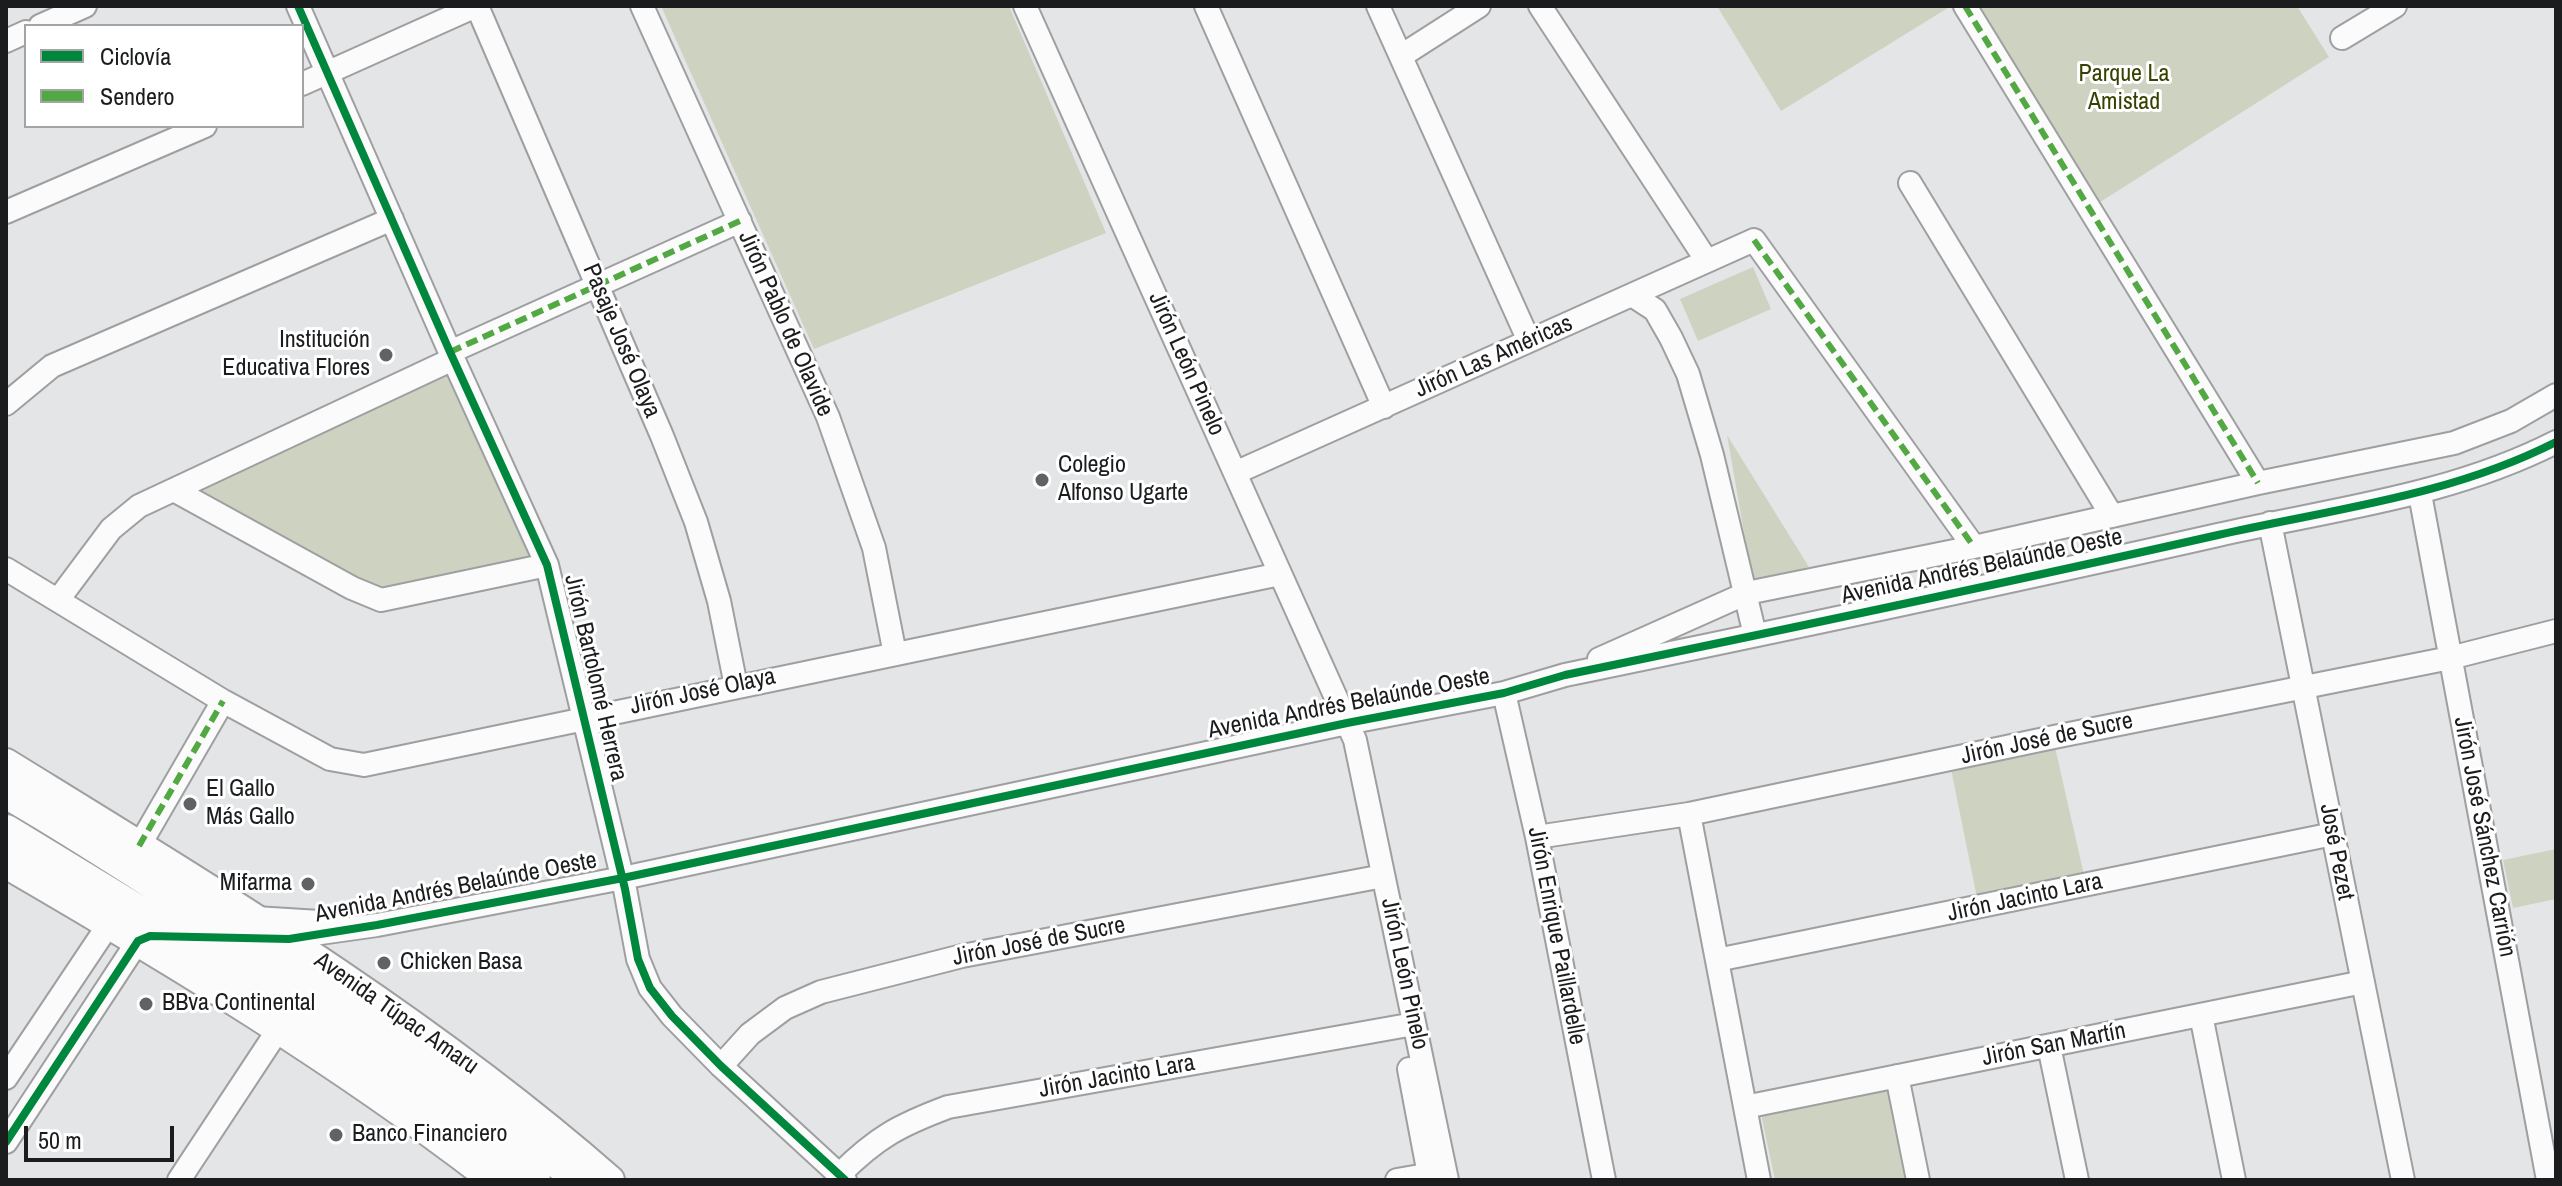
<!DOCTYPE html>
<meta charset="utf-8">
<style>
body{margin:0}
#map{position:relative;width:2562px;height:1186px;overflow:hidden;background:#e4e5e7;font-family:"Archivo Narrow",sans-serif}
canvas{display:block}
.frame{position:absolute;inset:0;border:8px solid #1b1c1d;pointer-events:none}
.legend{position:absolute;left:24px;top:24px;width:280px;height:104px;box-sizing:border-box;background:#fff;border:2px solid #a4a4a5;margin:0;padding:10px 14px;list-style:none;font-size:24px;color:#1b1c1d}
.legend li{display:flex;align-items:center;gap:16px;height:40px}
.legend b{width:40px;border:2px solid #a4a4a5}
.scale{position:absolute;left:24px;top:1126px;width:150px;height:36px;box-sizing:border-box;border:4px solid #1b1c1d;border-top:0;padding-left:10px;font-size:24px;line-height:28px;white-space:nowrap;color:#1b1c1d;-webkit-text-stroke:6px #fff;paint-order:stroke}
</style>
<div id="map">
<canvas width="2562" height="1186"></canvas>
<div class="frame"></div>
<ul class="legend">
<li><b style="height:10px;background:#00873e"></b>Ciclovía</li>
<li><b style="height:10px;background:#52a943"></b>Sendero</li>
</ul>
<div class="scale">50 m</div>
</div>
<script>
const ctx = document.querySelector('canvas').getContext('2d');
ctx.lineJoin = 'round';
function fillPath(path, color) { ctx.fillStyle = color; ctx.fill(path, 'evenodd'); }
function stroke(path, color, width, dash) { ctx.strokeStyle = color; ctx.lineWidth = width; ctx.lineCap = dash ? 'butt' : 'round'; ctx.setLineDash(dash || []); ctx.stroke(path); }
function label(font, color, halo, rows, align = 'center') {
  ctx.font = font + ' "Archivo Narrow",sans-serif'; ctx.lineWidth = 6; ctx.setLineDash([]); ctx.textBaseline = 'middle'; ctx.strokeStyle = halo; ctx.fillStyle = color; for (const [text, x, y, turn = 0] of rows) {
    ctx.save(); ctx.translate(x, y); ctx.rotate((+turn || 0) * Math.PI / 180); ctx.textAlign = isNaN(turn) ? turn : align; if (halo) ctx.strokeText(text, 0, 0); ctx.fillText(text, 0, 0); ctx.restore();
  }
}
fillPath(new Path2D(`
 M 661,6 L 1009,6 L 1106,233 L 814,349 Z
 M 1717,6 L 1951,6 L 1781,111 Z
 M 1974,6 L 2297,6 L 2329,57 L 2097,204 Z
 M 1753,267 L 1771,309 L 1698,341 L 1680,299 Z
 M 451,370 L 533,557 L 388,590 L 371,587 L 193,489 Z
 M 1727,435 L 1809,567 L 1753,584 Z
 M 2055,747 L 2084,875 L 1977,898 L 1951,769 Z
 M 2556,849 L 2556,899 L 2513,908 L 2503,860 Z
 M 1884,1088 L 1891,1096 L 1908,1180 L 1775,1180 L 1761,1114 Z`), '#ced3c1');
const minor = new Path2D(`
 M 298,6 L 450,352 L 547,565 L 625,889 L 638,959 L 650,988 L 672,1016 L 721,1066 L 845,1180
 M 477,6 L 662,436 L 696,522 L 719,601 L 736,686
 M 642,6 L 828,417 L 874,548 L 895,654
 M 1025,6 L 1355,740 L 1447,1180
 M 1206,6 L 1384,407
 M 1378,6 L 1529,341
 M 1540,6 L 1707,261
 M 1965,6 L 2258,483
 M 40,26 L 85,6
 M 2342,38 L 2395,6
 M 6,41 L 26,32
 M 1401,56 L 1479,6
 M 302,84 L 476,6
 M 1910,183 L 2112,516
 M 6,212 L 205,126
 M 1632,295 L 1655,310 L 1671,338 L 1688,374 L 1712,455 L 1755,635
 M 450,352 L 740,221
 M 6,404 L 52,366 L 392,219
 M 1235,473 L 1754,240 L 1974,547
 M 174,490 L 352,588 L 381,600 L 547,565
 M 2420,494 L 2548,1180
 M 2270,523 L 2403,1180
 M 6,569 L 223,701 L 330,759 L 364,765 L 1280,574
 M 58,600 L 111,529 L 139,506 L 453,359
 M 1599,659 L 1747,593 L 1974,547 L 2258,483 L 2454,443 L 2511,421 L 2556,395
 M 1504,693 L 1537,837 L 1604,1180
 M 1689,814 L 1759,1180
 M 1537,837 L 1689,814 L 2054,737 L 2450,658 L 2556,631
 M 139,846 L 223,701
 M 255,918 L 336,923
 M 278,939 L 377,925 L 623,878 L 1347,723 L 1504,693 L 1565,675 C 1783,630 2001,584 2218,535 C 2333,509 2450,496 2556,442
 M 1717,960 L 2333,834
 M 2201,1015 L 2234,1180
 M 2049,1046 L 2077,1180
 M 721,1066 L 750,1034 L 785,1008 L 821,992 L 962,956 L 1383,876
 M 1409,1069 L 1430,1180
 M 1897,1076 L 1918,1180
 M 6,1078 L 117,912
 M 1745,1107 L 2363,982
 M 6,1142 L 138,941 L 152,936
 M 840,1174 C 877,1137 900,1125 948,1107 L 1414,1024
 M 179,1180 L 278,1030
 M 1397,1180 L 1443,1172`);
const major = new Path2D(`
 M 6,763 C 215,892 425,1018 610,1180
 M 6,864 C 173,961 340,1062 493,1180`);
const highway = new Path2D(`
 M 6,792 C 74,831 141,875 207,918 C 335,1000 462,1083 580,1180
 M 6,831 L 295,1007 L 475,1135 L 534,1180`);
stroke(minor, '#9f9fa1', 26);
stroke(major, '#9f9fa1', 32);
stroke(highway, '#9f9fa1', 36);
stroke(minor, '#fbfbfb', 22);
stroke(major, '#fbfbfb', 28);
stroke(highway, '#fbfbfb', 32);
stroke(new Path2D(`
 M 1965,6 L 2258,483
 M 1754,240 L 1974,547
 M 450,352 L 740,221
 M 139,846 L 223,701`), '#52a943', 6, [12, 6]);
stroke(new Path2D(`
 M 298,6 L 450,352 L 547,565 L 625,889 L 638,959 L 650,988 L 672,1016 L 721,1066 L 845,1180
 M 6,1142 L 138,941 L 150,936 L 289,939 L 377,925 L 623,878 L 1347,723 L 1504,693 L 1565,675 C 1783,630 2001,584 2218,535 C 2333,509 2450,496 2556,442`), '#00873e', 8);
for (const [x, y, r, color] of [
 [386,355,8,"#616264"],
 [1042,480,8,"#616264"],
 [190,804,8,"#616264"],
 [308,884,8,"#616264"],
 [384,963,8,"#616264"],
 [146,1004,8,"#616264"],
 [336,1135,8,"#616264"]
]) { const dot = new Path2D(); dot.arc(x, y, r, 0, 2 * Math.PI); ctx.fillStyle = color; ctx.fill(dot); stroke(dot, '#fff', 3); }
label('24px', '#374200', '#fff', [
 ["Parque La",2124,75],
 ["Amistad",2124,103]
]);
label('24px', '#1b1c1d', '#fff', [
 ["Jirón Pablo de Olavide",785,324,66],
 ["Pasaje José Olaya",621,341,67],
 ["Jirón Las Américas",1494,357,-24],
 ["Jirón León Pinelo",1186,364,66],
 ["Avenida Andrés Belaúnde Oeste",1982,567,-12],
 ["Jirón Bartolomé Herrera",595,678,77],
 ["Jirón José Olaya",703,692,-12],
 ["Avenida Andrés Belaúnde Oeste",1349,704,-11],
 ["Jirón José de Sucre",2047,739,-12],
 ["Jirón José Sánchez Carrión",2484,837,79],
 ["José Pezet",2336,852,79],
 ["Avenida Andrés Belaúnde Oeste",456,888,-11],
 ["Jirón Jacinto Lara",2025,898,-12],
 ["Jirón Enrique Paillardelle",1556,936,79],
 ["Jirón José de Sucre",1039,942,-11],
 ["Jirón León Pinelo",1404,974,78],
 ["Avenida Túpac Amaru",396,1014,35],
 ["Jirón San Martín",2054,1045,-11],
 ["Jirón Jacinto Lara",1117,1077,-10]
]);
label('24px', '#1b1c1d', '#fff', [
 ["Institución",370,341,"right"],
 ["Educativa Flores",370,369,"right"],
 ["Colegio",1058,466],
 ["Alfonso Ugarte",1058,494],
 ["El Gallo",206,790],
 ["Más Gallo",206,818],
 ["Mifarma",292,884,"right"],
 ["Chicken Basa",400,963],
 ["BBva Continental",162,1004],
 ["Banco Financiero",352,1135]
], 'left');
</script>
